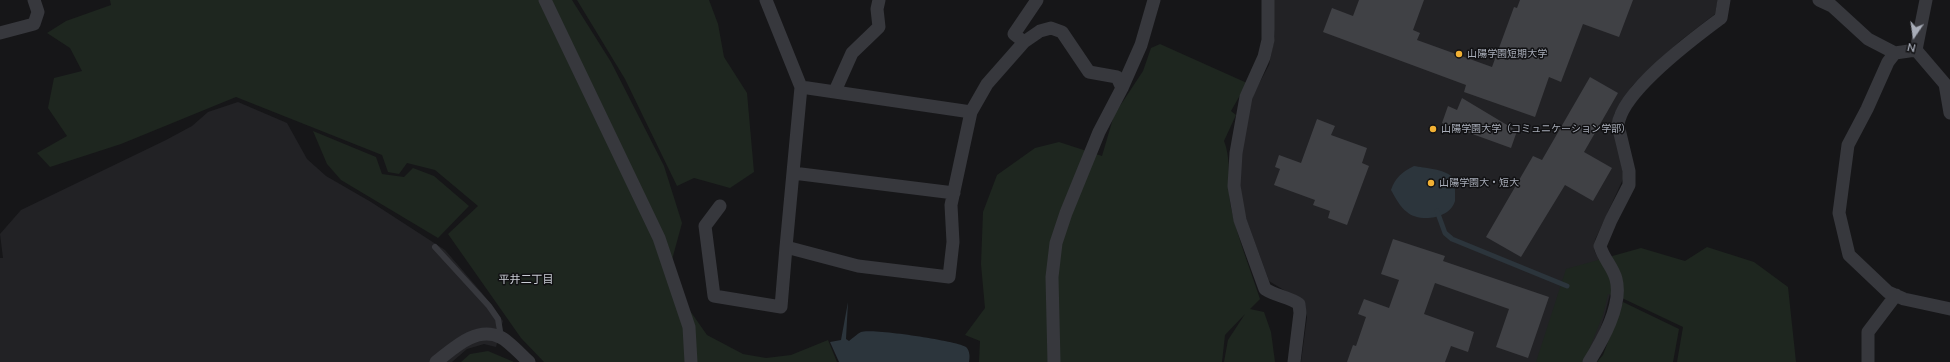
<!DOCTYPE html>
<meta charset="utf-8">
<style>
body{margin:0}
#map{position:relative;width:1950px;height:362px;overflow:hidden;background:#161618;font-family:Mulish,sans-serif}
canvas{display:block}
.north{position:absolute;left:1894px;top:16px;width:40px;height:40px;-webkit-text-stroke:3px #111113;paint-order:stroke;rotate:193deg;font-size:11px;font-weight:700;line-height:16px;text-align:center;color:#a8adb8}
.north::after{content:'';display:block;margin:auto;width:14px;height:18px;background:#a8adb8;clip-path:polygon(50% 0,100% 100%,50% 72%,0 100%)}
</style>
<div id="map">
<canvas width="1950" height="362"></canvas>
<div class="north">N</div>
</div>
<script>
const ctx = document.querySelector('canvas').getContext('2d');
ctx.lineJoin = 'round';
function fillPath(path, color) { ctx.fillStyle = color; ctx.fill(path, 'evenodd'); }
function stroke(path, color, width, dash) { ctx.strokeStyle = color; ctx.lineWidth = width; ctx.lineCap = dash ? 'butt' : 'round'; ctx.setLineDash(dash || []); ctx.stroke(path); }
function label(font, color, halo, rows, align = 'center') {
  ctx.font = font + ' Mulish,"Noto Sans JP",sans-serif'; ctx.lineWidth = 3; ctx.setLineDash([]); ctx.textBaseline = 'middle'; ctx.strokeStyle = halo; ctx.fillStyle = color; for (const [text, x, y, turn = 0] of rows) {
    ctx.save(); ctx.translate(x, y); ctx.rotate((+turn || 0) * Math.PI / 180); ctx.textAlign = isNaN(turn) ? turn : align; if (halo) ctx.strokeText(text, 0, 0); ctx.fillText(text, 0, 0); ctx.restore();
  }
}
fillPath(new Path2D(`
 M 1272,0 L 1718,0 L 1715,14 L 1680,41 L 1632,86 L 1614,114 L 1613,125 L 1624,177 L 1595,240 L 1594,250 L 1612,286 L 1605,314 L 1597,338 L 1586,357 L 1580,362 L 1301,362 L 1307,317 L 1305,303 L 1269,281 L 1242,207 L 1239,177 L 1243,138 L 1253,95 L 1269,65 L 1275,36 L 1272,18 Z
 M 238,102 L 287,123 L 307,159 L 326,176 L 371,202 L 445,250 L 482,293 L 503,321 L 496,347 L 484,344 L 467,349 L 452,362 L 0,362 L 0,258 L 3,258 L 0,234 L 21,210 L 166,140 L 192,126 L 208,112 Z`), '#222225');
fillPath(new Path2D(`
 M 110,0 L 572,0 L 611,62 L 664,166 L 682,223 L 667,278 L 707,335 L 743,354 L 766,358 L 791,355 L 828,340 L 837,362 L 544,362 L 521,338 L 448,234 L 478,206 L 435,170 L 407,163 L 399,174 L 388,172 L 382,155 L 236,97 L 121,144 L 50,167 L 37,153 L 67,136 L 48,108 L 54,78 L 82,71 L 70,48 L 47,33 L 66,21 L 111,5 Z
 M 577,0 L 709,0 L 718,24 L 724,57 L 747,93 L 754,172 L 730,188 L 694,178 L 677,186 L 625,79 Z
 M 1160,44 L 1247,83 L 1231,111 L 1236,115 L 1224,141 C 1232,161 1227,186 1231,208 C 1237,236 1251,271 1260,299 L 1250,309 L 1264,312 L 1271,332 L 1275,362 L 1224,362 L 1228,340 L 1245,314 L 1225,335 L 1222,362 L 979,362 L 980,341 L 965,335 L 985,308 L 981,264 L 983,212 L 997,175 L 1035,148 L 1059,142 L 1102,156 L 1114,115 L 1143,71 L 1151,48 Z
 M 313,131 L 376,157 L 382,174 L 404,177 L 413,168 L 434,176 L 469,206 L 438,238 L 341,180 L 327,164 Z
 M 1707,247 L 1754,262 L 1788,287 L 1796,362 L 1677,362 L 1683,327 L 1624,299 L 1608,294 L 1603,315 L 1584,362 L 1536,362 L 1566,269 L 1641,248 L 1685,261 Z
 M 1623,302 L 1679,329 L 1673,362 L 1597,362 L 1603,355 Z
 M 488,351 L 514,362 L 461,362 L 470,354 Z`), '#1e261f');
fillPath(new Path2D(`
 M 1414,166 C 1424,168 1445,169 1452,177 C 1455,182 1455,187 1455,192 C 1455,195 1455,199 1455,201 C 1450,219 1419,223 1407,212 C 1400,207 1395,197 1391,190 C 1395,178 1402,172 1414,166 Z
 M 848,302 L 846,339 L 849,341 C 853,338 857,334 861,332 C 871,328 958,341 966,347 C 970,351 970,357 969,362 L 839,362 L 830,342 L 841,340 Z`), '#2c353c');
stroke(new Path2D(`
 M 1437,211 L 1445,233 L 1452,239 L 1567,286`), '#2c353c', 5);
fillPath(new Path2D(`
 M 1359,0 L 1424,0 L 1413,30 L 1420,33 L 1417,40 L 1492,67 L 1514,7 L 1517,8 L 1520,0 L 1633,0 L 1619,37 L 1583,24 L 1561,82 L 1549,77 L 1535,117 L 1464,92 L 1466,85 L 1323,32 L 1332,8 L 1353,16 Z
 M 1590,77 L 1618,93 L 1584,152 L 1612,168 L 1593,201 L 1565,185 L 1521,257 L 1486,237 L 1533,156 L 1542,160 Z
 M 1462,98 L 1517,131 L 1511,148 L 1442,123 L 1448,106 L 1457,110 Z
 M 1317,119 L 1335,126 L 1331,135 L 1367,148 L 1362,163 L 1369,166 L 1347,225 L 1328,218 L 1330,211 L 1313,205 L 1315,200 L 1274,185 L 1280,169 L 1275,167 L 1279,155 L 1301,163 Z
 M 1393,239 L 1445,256 L 1443,261 L 1549,297 L 1528,358 L 1496,347 L 1509,309 L 1435,283 L 1424,314 L 1474,332 L 1468,352 L 1451,346 L 1445,362 L 1347,362 L 1353,345 L 1356,346 L 1366,317 L 1358,314 L 1364,299 L 1389,308 L 1399,280 L 1381,274 Z`), '#404145');
stroke(new Path2D(`
 M 435,247 L 489,306 L 498,319 L 501,337`), '#37383d', 6);
stroke(new Path2D(`
 M 545,0 L 659,238 L 689,327 L 691,362
 M 766,0 L 801,87 L 786,247 L 858,266 L 949,277 L 953,242 L 951,205 L 971,112 L 987,84 L 1024,42 L 1040,31 L 1051,28 L 1062,32 L 1089,72 L 1117,77 L 1122,88
 M 1268,0 L 1268,40 L 1264,57 L 1246,97 L 1236,153 L 1234,186 L 1240,220 L 1265,289 C 1276,296 1289,297 1299,304 L 1300,313 L 1294,362
 M 1819,0 L 1832,6 L 1868,39 L 1895,53
 M 0,33 L 34,24 L 38,12 L 34,0
 M 1024,42 L 1014,34 L 1037,0
 M 1916,50 L 1895,53 L 1888,62 L 1867,109 L 1848,145 L 1839,213 L 1849,255 L 1888,292 L 1904,299 L 1950,309
 M 1916,50 L 1945,84 L 1950,113
 M 1916,50 L 1926,0
 M 801,87 L 971,112
 M 835,91 L 852,53 L 879,27 L 877,9 L 879,0
 M 793,173 L 954,193
 M 720,206 L 705,226 L 714,296 L 781,307 L 786,247
 M 436,362 C 454,348 476,326 500,337 C 509,341 521,355 529,362
 M 1054,362 L 1052,277 L 1056,243 L 1066,213 L 1099,132 L 1122,88 L 1141,45 L 1154,0
 M 1589,362 C 1602,341 1623,305 1616,279 C 1613,267 1603,258 1600,246 L 1611,220 L 1629,185 L 1629,171 L 1618,125 C 1622,91 1694,38 1721,18 L 1724,0
 M 1868,362 L 1868,332 L 1896,295`), '#37383d', 13);
for (const [x, y, r, color] of [
 [1459,54,4,"#f2b134"],
 [1433,129,4,"#f2b134"],
 [1431,183,4,"#f2b134"]
]) { const dot = new Path2D(); dot.arc(x, y, r, 0, 2 * Math.PI); ctx.fillStyle = color; ctx.fill(dot); stroke(dot, '#111113', 1.5); }
label('10px', '#a8adb8', '#111113', [
 ["山陽学園短期大学",1467,54],
 ["山陽学園大学（コミュニケーション学部）",1441,129],
 ["山陽学園大・短大",1439,183]
], 'left');
label('11px', '#c9ccd4', '#111113', [
 ["平井二丁目",526,280]
]);
</script>
